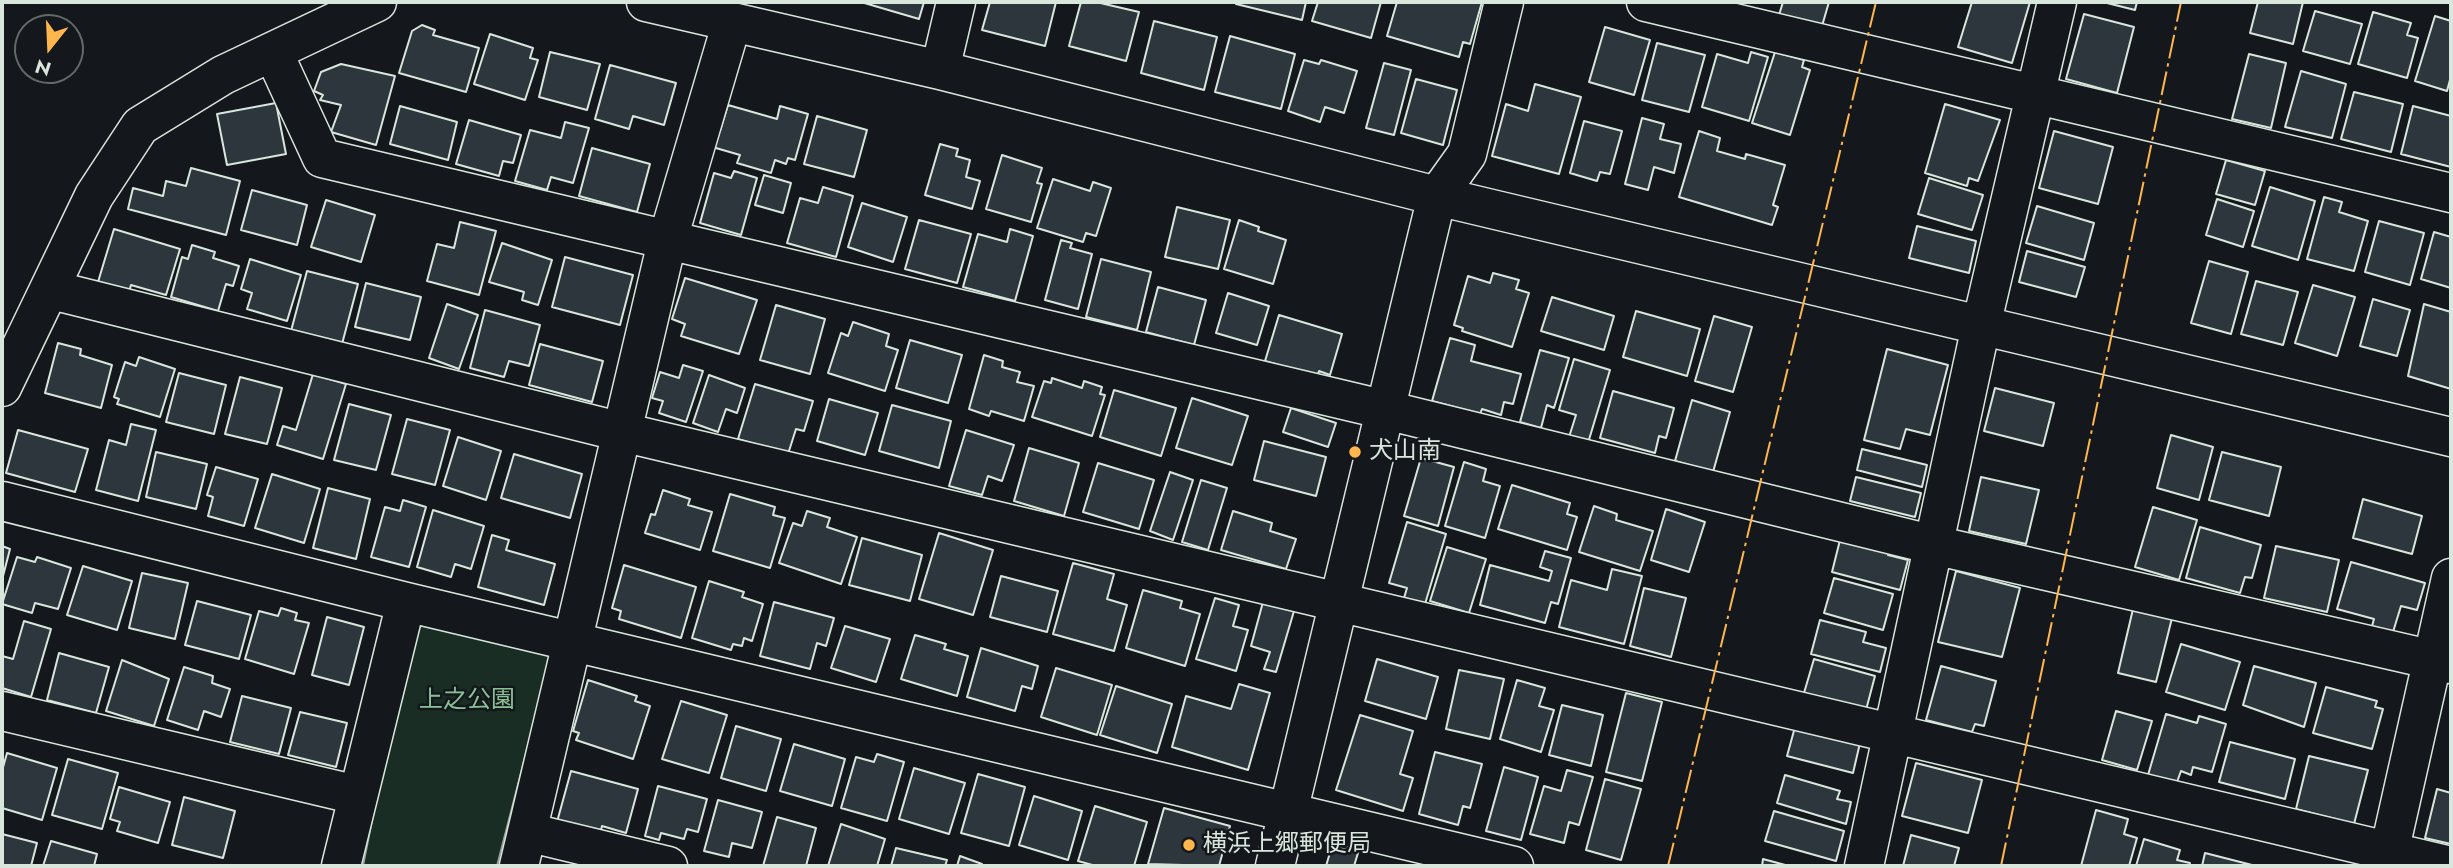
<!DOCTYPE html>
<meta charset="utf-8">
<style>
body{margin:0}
#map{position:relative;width:2453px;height:868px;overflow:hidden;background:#14181c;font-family:Jost,sans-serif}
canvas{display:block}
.frame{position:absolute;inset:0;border:4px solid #d8e6dc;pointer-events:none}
.north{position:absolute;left:14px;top:14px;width:70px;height:70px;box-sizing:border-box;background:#14181c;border:2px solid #626a69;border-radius:50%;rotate:198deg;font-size:19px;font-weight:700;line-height:28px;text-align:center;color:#d8e6dc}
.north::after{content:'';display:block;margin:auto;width:24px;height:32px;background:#ffb74d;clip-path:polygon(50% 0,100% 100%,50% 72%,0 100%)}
</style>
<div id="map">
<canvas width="2453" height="868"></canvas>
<div class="frame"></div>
<div class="north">N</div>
</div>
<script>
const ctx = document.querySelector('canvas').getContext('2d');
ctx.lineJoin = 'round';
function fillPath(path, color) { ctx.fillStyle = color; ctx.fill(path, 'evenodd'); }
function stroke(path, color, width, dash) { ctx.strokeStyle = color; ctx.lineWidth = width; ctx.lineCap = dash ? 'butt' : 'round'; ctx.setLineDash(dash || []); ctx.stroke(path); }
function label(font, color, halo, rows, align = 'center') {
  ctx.font = font + ' Jost,"Noto Sans JP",sans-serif'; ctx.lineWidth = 5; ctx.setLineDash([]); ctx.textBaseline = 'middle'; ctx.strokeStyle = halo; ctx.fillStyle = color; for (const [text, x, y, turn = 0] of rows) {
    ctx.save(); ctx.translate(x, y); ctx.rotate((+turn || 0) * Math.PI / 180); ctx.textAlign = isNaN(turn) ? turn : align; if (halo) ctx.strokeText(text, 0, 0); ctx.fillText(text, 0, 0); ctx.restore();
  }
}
const green = new Path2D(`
 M 412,616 L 553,649 L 497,866 L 363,866 Z`);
fillPath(green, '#1a2d24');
stroke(green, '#939e99', 2);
const building = new Path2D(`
 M 861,2 L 924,2 L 919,19 Z
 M 990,2 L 1056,2 L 1045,46 L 982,30 Z
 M 1081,2 L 1096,2 L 1139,12 L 1126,61 L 1069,46 Z
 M 1236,2 L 1306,2 L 1302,20 L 1236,4 Z
 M 1318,2 L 1381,2 L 1371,38 L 1312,21 Z
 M 1397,2 L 1482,2 L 1470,44 L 1463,42 L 1459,57 L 1387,36 Z
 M 1783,2 L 1829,2 L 1822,26 L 1779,15 Z
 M 1972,2 L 2030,2 L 2012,63 L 1958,47 Z
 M 2103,2 L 2137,2 L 2135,10 Z
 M 2258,2 L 2303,2 L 2293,44 L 2250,33 Z
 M 2315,11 L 2362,24 L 2350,64 L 2303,51 Z
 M 2373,12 L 2411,23 L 2407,35 L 2418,38 L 2407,78 L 2358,64 Z
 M 2084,14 L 2134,27 L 2117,93 L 2066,79 Z
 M 2435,16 L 2451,21 L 2451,76 L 2447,91 L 2415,81 Z
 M 1154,21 L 1217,37 L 1204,90 L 1141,73 Z
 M 422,25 L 435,30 L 433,35 L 479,48 L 466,92 L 399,73 L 412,31 Z
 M 1605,27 L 1650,40 L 1634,95 L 1589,82 Z
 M 490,34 L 533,48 L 530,58 L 538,60 L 525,100 L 474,84 Z
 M 1230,36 L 1295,54 L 1281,109 L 1215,92 Z
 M 1657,43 L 1705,55 L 1689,112 L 1642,100 Z
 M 550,52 L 600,64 L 587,110 L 539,97 Z
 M 1751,52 L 1768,57 L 1749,121 L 1702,107 L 1717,54 L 1748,63 Z
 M 1775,52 L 1804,60 L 1802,67 L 1810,70 L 1790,135 L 1752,123 Z
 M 2249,54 L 2286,63 L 2271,128 L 2232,119 Z
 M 1304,60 L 1319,64 L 1321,60 L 1357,71 L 1344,113 L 1325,107 L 1320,122 L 1288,111 Z
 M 1384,63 L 1411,70 L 1394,135 L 1366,128 Z
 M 341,64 L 395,76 L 376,145 L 331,132 L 341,105 L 320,100 L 323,95 L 314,91 L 321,72 Z
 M 610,65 L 676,83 L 664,125 L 633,116 L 629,129 L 595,119 Z
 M 2301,71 L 2346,84 L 2332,138 L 2285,127 Z
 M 1416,79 L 1457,90 L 1443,145 L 1401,133 Z
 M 1535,84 L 1581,97 L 1559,174 L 1492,156 L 1506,104 L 1528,111 Z
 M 2354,92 L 2403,104 L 2391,152 L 2341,139 Z
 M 276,103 L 286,154 L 227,165 L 217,114 Z
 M 1945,104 L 2000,120 L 1978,181 L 1969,178 L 1967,186 L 1925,173 Z
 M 728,105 L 777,119 L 780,106 L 808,114 L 795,160 L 788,158 L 786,164 L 775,160 L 771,173 L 737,163 L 740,155 L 709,146 L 714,129 L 720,131 Z
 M 400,106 L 457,122 L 448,160 L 390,144 Z
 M 2413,106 L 2451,116 L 2451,167 L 2401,154 Z
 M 817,116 L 867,130 L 854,177 L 804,164 Z
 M 1642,118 L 1664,124 L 1660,139 L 1681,144 L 1674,173 L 1654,167 L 1648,190 L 1625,184 Z
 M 469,120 L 521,135 L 513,163 L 503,161 L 499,176 L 456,164 Z
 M 1584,121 L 1622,131 L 1610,174 L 1600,172 L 1597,181 L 1570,173 Z
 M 565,122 L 589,128 L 573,183 L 551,177 L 547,190 L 515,181 L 530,130 L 561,138 Z
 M 1699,131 L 1720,138 L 1717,151 L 1745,159 L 1746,154 L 1785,165 L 1773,205 L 1778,207 L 1772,225 L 1679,197 Z
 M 2054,131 L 2113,147 L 2098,204 L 2039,188 Z
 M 940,144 L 958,149 L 956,156 L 970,160 L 966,177 L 980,181 L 972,209 L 925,195 Z
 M 592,148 L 650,164 L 637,212 L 579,196 Z
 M 1002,155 L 1042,168 L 1037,183 L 1042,184 L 1031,222 L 986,209 Z
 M 2226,160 L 2265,171 L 2255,205 L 2216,194 Z
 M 191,168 L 240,181 L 226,235 L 128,209 L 133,188 L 163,196 L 166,181 L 186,186 Z
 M 734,171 L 757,178 L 741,235 L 700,223 L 714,173 L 731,178 Z
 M 764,175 L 791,183 L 783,213 L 755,205 Z
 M 1929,178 L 1983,195 L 1972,230 L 1918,214 Z
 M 1053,179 L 1090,191 L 1093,182 L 1111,188 L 1096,236 L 1086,233 L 1083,242 L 1037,228 Z
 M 823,187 L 853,196 L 836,257 L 787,243 L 800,198 L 818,203 Z
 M 2270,187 L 2315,201 L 2298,260 L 2252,246 Z
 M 252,190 L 307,205 L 297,245 L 241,230 Z
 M 2324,197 L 2342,202 L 2339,212 L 2368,221 L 2354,271 L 2307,259 Z
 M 2217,199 L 2254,211 L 2243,247 L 2206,235 Z
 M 326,200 L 375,215 L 361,262 L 311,247 Z
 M 862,203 L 907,217 L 893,262 L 848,247 Z
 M 2037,206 L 2094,223 L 2084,260 L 2026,243 Z
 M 1177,207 L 1230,220 L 1218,269 L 1165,257 Z
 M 919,220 L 971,234 L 957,283 L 905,269 Z
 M 1239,220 L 1259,227 L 1258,231 L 1286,240 L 1273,284 L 1224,269 Z
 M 2379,221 L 2424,233 L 2410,285 L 2365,272 Z
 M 460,222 L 496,231 L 479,295 L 427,281 L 437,244 L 454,248 Z
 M 1917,226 L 1976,241 L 1969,273 L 1909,258 Z
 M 114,229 L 180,249 L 166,295 L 131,285 L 129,292 L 98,282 Z
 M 1010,229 L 1033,236 L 1015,301 L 963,287 L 978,234 L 1007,242 Z
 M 2434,232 L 2451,237 L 2451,288 L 2421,279 Z
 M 1061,240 L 1072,243 L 1070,248 L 1092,254 L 1078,309 L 1045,300 Z
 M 502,243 L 552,260 L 538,305 L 522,300 L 524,292 L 489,282 Z
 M 192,245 L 215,252 L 213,258 L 239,266 L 233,286 L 226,284 L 218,311 L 171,297 L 182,257 L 188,259 Z
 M 2027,251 L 2085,267 L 2076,297 L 2019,282 Z
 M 565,257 L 633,275 L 620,325 L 552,307 Z
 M 250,259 L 301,275 L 287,321 L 247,309 L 252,293 L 241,289 Z
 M 1101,259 L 1151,272 L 1137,330 L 1086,317 Z
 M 2209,261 L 2248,272 L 2231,334 L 2191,323 Z
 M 307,271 L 358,284 L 342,344 L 291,331 Z
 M 1493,273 L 1519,280 L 1516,289 L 1529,293 L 1512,347 L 1462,331 L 1463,328 L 1454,325 L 1468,276 L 1490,283 Z
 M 685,278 L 757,300 L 739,354 L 681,336 L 685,324 L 672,319 Z
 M 2256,281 L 2298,292 L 2283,345 L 2241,334 Z
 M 366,283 L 421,297 L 410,340 L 355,327 Z
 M 2313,285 L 2355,297 L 2337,356 L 2295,343 Z
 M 1158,287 L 1206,300 L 1194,345 L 1146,332 Z
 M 1228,293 L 1269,306 L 1257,345 L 1216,333 Z
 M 1552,297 L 1614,316 L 1604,350 L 1541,331 Z
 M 2373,299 L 2410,310 L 2397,356 L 2360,346 Z
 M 447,304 L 478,315 L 459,369 L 429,358 Z
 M 2424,304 L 2451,312 L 2451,389 L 2408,376 Z
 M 776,305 L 825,319 L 810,374 L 760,360 Z
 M 485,310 L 540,325 L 529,366 L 509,361 L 504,377 L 470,368 Z
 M 1636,311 L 1700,329 L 1687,376 L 1623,357 Z
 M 1279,315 L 1342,334 L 1330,375 L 1319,371 L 1317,377 L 1265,361 Z
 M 1714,316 L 1752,327 L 1733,392 L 1695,381 Z
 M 853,322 L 889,334 L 886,346 L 898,350 L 885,391 L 828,373 L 841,333 L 848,336 Z
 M 1450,338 L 1475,345 L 1471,361 L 1521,374 L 1513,404 L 1504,402 L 1501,415 L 1482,409 L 1480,414 L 1432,401 Z
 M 910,340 L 962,355 L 948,403 L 896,388 Z
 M 58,343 L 81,349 L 80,355 L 112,365 L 101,408 L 45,393 Z
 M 540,344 L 603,361 L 592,402 L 529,385 Z
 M 1887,349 L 1948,365 L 1930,435 L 1906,429 L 1900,449 L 1864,440 Z
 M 1540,350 L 1569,358 L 1554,408 L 1547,405 L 1541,428 L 1520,422 Z
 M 984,355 L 1003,361 L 1002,367 L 1020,372 L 1017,382 L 1034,386 L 1024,421 L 991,411 L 989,416 L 969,409 Z
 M 139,357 L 175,369 L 160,417 L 117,404 L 119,399 L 114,397 L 125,362 L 136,366 Z
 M 1574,359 L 1610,370 L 1588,443 L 1569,437 L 1576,415 L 1559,410 Z
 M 683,365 L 703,371 L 686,422 L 659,413 L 663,401 L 652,398 L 660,372 L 679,378 Z
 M 179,373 L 226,385 L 214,434 L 166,422 Z
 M 313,374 L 346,384 L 323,459 L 277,445 L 283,426 L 296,430 Z
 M 709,375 L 745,388 L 737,413 L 726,409 L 718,432 L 693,423 Z
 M 240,377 L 282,388 L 267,444 L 225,434 Z
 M 1052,378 L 1082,388 L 1084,381 L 1102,387 L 1100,394 L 1105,395 L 1092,436 L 1032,417 L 1044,381 L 1051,383 Z
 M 755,384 L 813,401 L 804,431 L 796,429 L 788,454 L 738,439 Z
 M 1995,388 L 2054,403 L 2043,446 L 1984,431 Z
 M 1114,390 L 1176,408 L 1161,456 L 1100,437 Z
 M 1613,391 L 1674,408 L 1666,438 L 1659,436 L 1655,453 L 1600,438 Z
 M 1192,398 L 1248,416 L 1232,465 L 1176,448 Z
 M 829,399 L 878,413 L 865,455 L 817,441 Z
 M 1692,400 L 1730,412 L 1713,472 L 1675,461 Z
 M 349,404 L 391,415 L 376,470 L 334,460 Z
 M 892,405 L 951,421 L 939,468 L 879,451 Z
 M 1291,408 L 1336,423 L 1328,447 L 1283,432 Z
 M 407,419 L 450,430 L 435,485 L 392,474 Z
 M 131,424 L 156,430 L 138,501 L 96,490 L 109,440 L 126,445 Z
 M 18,430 L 88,449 L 75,492 L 6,473 Z
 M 966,430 L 1014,445 L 1002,481 L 988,476 L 982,495 L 949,486 Z
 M 2171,435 L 2213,447 L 2199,500 L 2157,488 Z
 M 458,437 L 501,451 L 486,500 L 443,486 Z
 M 1264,441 L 1326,457 L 1316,496 L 1254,480 Z
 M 1029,448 L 1079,463 L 1064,516 L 1014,501 Z
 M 1862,449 L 1927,465 L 1922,487 L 1857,470 Z
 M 156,452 L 207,464 L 196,509 L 146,497 Z
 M 2222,452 L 2281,467 L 2269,516 L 2209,500 Z
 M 514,454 L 582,474 L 570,518 L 501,498 Z
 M 1421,458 L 1454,467 L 1438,526 L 1404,516 Z
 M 1464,462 L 1486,469 L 1483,481 L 1500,486 L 1485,538 L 1445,526 Z
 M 1098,463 L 1154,480 L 1139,529 L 1083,512 Z
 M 216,467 L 258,479 L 244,526 L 208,516 L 213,497 L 207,495 Z
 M 1170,472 L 1193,480 L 1173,540 L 1150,531 Z
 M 272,474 L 320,489 L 304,543 L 255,528 Z
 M 1856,477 L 1921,493 L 1915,517 L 1850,501 Z
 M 1981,477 L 2039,490 L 2026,544 L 1969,531 Z
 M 1201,480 L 1227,488 L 1208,550 L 1182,542 Z
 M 1512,485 L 1570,503 L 1567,514 L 1577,517 L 1567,550 L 1498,529 Z
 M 328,488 L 370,499 L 356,559 L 313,548 Z
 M 663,490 L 690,499 L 688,505 L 712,512 L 700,550 L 645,533 L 651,514 L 655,515 Z
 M 730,494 L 775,507 L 773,515 L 785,518 L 770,568 L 713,551 Z
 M 2363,499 L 2422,516 L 2412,554 L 2353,538 Z
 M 403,500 L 426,507 L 409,567 L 371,557 L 385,507 L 400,511 Z
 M 1594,506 L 1617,514 L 1616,520 L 1653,531 L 1640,571 L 1579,552 Z
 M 2153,507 L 2197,520 L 2179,580 L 2135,567 Z
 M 1666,509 L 1705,522 L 1689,572 L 1651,560 Z
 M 433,510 L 484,526 L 471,569 L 455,564 L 451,577 L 417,567 Z
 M 807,511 L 830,518 L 827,527 L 857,537 L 841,584 L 779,563 L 793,523 L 802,526 Z
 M 1233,511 L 1272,523 L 1270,531 L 1296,539 L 1286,569 L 1221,550 Z
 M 1407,522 L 1446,534 L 1425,604 L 1404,598 L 1407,588 L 1389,583 Z
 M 2200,527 L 2261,545 L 2252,578 L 2245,577 L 2240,593 L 2186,578 Z
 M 939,533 L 993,550 L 973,615 L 919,599 Z
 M 492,535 L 509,540 L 506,550 L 555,564 L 544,605 L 478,587 Z
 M 1841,536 L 1890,549 L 1888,555 L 1908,560 L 1900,590 L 1832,572 Z
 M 862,538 L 922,555 L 910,601 L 849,585 Z
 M 2,546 L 10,549 L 2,580 Z
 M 2276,546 L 2339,560 L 2327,612 L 2264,598 Z
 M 1447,547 L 1486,559 L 1469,613 L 1430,601 Z
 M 1545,551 L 1571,558 L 1558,604 L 1551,602 L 1545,623 L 1480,605 L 1490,565 L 1549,581 L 1552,571 L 1540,567 Z
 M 17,557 L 35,562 L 37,557 L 71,568 L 58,609 L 35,603 L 32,613 L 2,604 Z
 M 2351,562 L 2425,583 L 2417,610 L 2401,606 L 2393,632 L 2372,626 L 2374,619 L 2337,609 Z
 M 1073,563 L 1114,574 L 1107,599 L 1127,605 L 1114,651 L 1053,634 Z
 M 624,565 L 696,587 L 681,638 L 619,619 L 621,611 L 612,608 Z
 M 83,566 L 132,581 L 117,630 L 67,615 Z
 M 1612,569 L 1642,576 L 1624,644 L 1559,627 L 1571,580 L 1607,590 Z
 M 1956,571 L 2020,588 L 2002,657 L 1938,642 Z
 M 142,573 L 188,583 L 175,639 L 129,628 Z
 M 1001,576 L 1058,591 L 1047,632 L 990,617 Z
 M 1834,578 L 1893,594 L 1883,630 L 1824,613 Z
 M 709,581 L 744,592 L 742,597 L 763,604 L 752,641 L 744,638 L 742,646 L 733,644 L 731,650 L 692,638 Z
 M 1644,588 L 1686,598 L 1671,657 L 1630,646 Z
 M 1143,590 L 1182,601 L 1180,608 L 1200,614 L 1185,666 L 1126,648 Z
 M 1215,598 L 1239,605 L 1233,626 L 1248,630 L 1236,671 L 1196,659 Z
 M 197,601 L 251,615 L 239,659 L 185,645 Z
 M 774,602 L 834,618 L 826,646 L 817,643 L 810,669 L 760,656 Z
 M 1263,602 L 1294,611 L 1276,672 L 1264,669 L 1270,652 L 1251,646 Z
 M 281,608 L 297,613 L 295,620 L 309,623 L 294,674 L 245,659 L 259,611 L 278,616 Z
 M 2133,609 L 2172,618 L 2156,682 L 2118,673 Z
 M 327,617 L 364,627 L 349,685 L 312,675 Z
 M 1820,620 L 1866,632 L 1863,642 L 1886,648 L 1880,672 L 1811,654 Z
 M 24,621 L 51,629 L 31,697 L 2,688 L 2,656 L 13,659 Z
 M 845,626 L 890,639 L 876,682 L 831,668 Z
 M 915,635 L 946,644 L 944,649 L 968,656 L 957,696 L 901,679 Z
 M 2181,644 L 2240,662 L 2225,710 L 2166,692 Z
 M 981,648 L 1038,666 L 1032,689 L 1022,686 L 1015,711 L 967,697 Z
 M 59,653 L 109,667 L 96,713 L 47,700 Z
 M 1377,659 L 1438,677 L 1426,719 L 1365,701 Z
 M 1814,659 L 1875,676 L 1866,710 L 1804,693 Z
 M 122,660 L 169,679 L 154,726 L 106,711 Z
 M 1941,666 L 1996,681 L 1984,726 L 1975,724 L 1972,732 L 1926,720 Z
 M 2254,666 L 2316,683 L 2304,727 L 2243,705 Z
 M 184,667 L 213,676 L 212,683 L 230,689 L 221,717 L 204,711 L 198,730 L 167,720 Z
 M 1056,668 L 1112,685 L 1097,735 L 1041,717 Z
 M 1459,670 L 1504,679 L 1490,739 L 1446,729 Z
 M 588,680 L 637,696 L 635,701 L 650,706 L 633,759 L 576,740 L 579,733 L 573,731 Z
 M 1517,680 L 1545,688 L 1539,706 L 1554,710 L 1541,752 L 1500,739 Z
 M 1239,684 L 1270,693 L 1248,770 L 1172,747 L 1186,696 L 1231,709 Z
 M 1116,686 L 1172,704 L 1157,753 L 1100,735 Z
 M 2326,687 L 2377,701 L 2375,707 L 2383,709 L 2372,749 L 2313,733 Z
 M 1626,693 L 1662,702 L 1642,781 L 1606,772 Z
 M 242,696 L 291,708 L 279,754 L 230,742 Z
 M 681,701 L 727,715 L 709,773 L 662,759 Z
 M 1562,705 L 1603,715 L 1591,766 L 1549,755 Z
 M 2116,711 L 2152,721 L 2137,770 L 2102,760 Z
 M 300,712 L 347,723 L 336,767 L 288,755 Z
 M 2166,714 L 2197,723 L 2199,716 L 2226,724 L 2212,772 L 2193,767 L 2191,775 L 2181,771 L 2177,782 L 2148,775 Z
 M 1360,715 L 1413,731 L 1400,774 L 1413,778 L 1403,811 L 1336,790 Z
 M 736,726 L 781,739 L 766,791 L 721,778 Z
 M 1795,727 L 1860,743 L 1853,773 L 1787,756 Z
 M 2230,742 L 2295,759 L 2285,799 L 2219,782 Z
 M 794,744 L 845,759 L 832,806 L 780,791 Z
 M 1435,752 L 1482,764 L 1470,808 L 1463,806 L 1458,825 L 1419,814 Z
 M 7,753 L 57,768 L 42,820 L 2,808 L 2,771 Z
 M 877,754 L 904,762 L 887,821 L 841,808 L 856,757 L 874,762 Z
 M 2309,756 L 2368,770 L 2354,824 L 2296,809 Z
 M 68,759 L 118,773 L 102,829 L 52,815 Z
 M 1916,763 L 1982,780 L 1968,833 L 1902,816 Z
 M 1504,767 L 1538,777 L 1521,840 L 1486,831 Z
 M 914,768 L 965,783 L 949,834 L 899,819 Z
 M 1567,770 L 1593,777 L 1579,825 L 1569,822 L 1564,843 L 1530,834 L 1544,786 L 1561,791 Z
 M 571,771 L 638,789 L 626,833 L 602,826 L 600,834 L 557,822 Z
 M 978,774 L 1025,787 L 1009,846 L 961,833 Z
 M 1785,775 L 1840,791 L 1837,799 L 1851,802 L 1846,824 L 1777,803 Z
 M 1605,779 L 1641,789 L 1621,860 L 1586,850 Z
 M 658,786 L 707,799 L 698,832 L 687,829 L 684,839 L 661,833 L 659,840 L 645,836 Z
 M 119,787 L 170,802 L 158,843 L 117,831 L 120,822 L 110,819 Z
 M 2437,789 L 2451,793 L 2451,844 L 2425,838 Z
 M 1034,796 L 1082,811 L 1068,860 L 1019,845 Z
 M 184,797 L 235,811 L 223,858 L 172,845 Z
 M 718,800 L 762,812 L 752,848 L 732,843 L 729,857 L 704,851 Z
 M 1095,806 L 1147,822 L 1134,866 L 1096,866 L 1078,861 Z
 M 1164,808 L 1230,826 L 1219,866 L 1148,864 Z
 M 2096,810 L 2128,819 L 2124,834 L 2137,838 L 2129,866 L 2081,866 Z
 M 1774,811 L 1844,831 L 1836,861 L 1765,841 Z
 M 777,817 L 816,828 L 806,866 L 763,866 Z
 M 841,824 L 885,839 L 877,866 L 828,866 Z
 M 2,834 L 37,843 L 31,866 L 2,866 Z
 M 1911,835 L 1959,848 L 1954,866 L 1903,866 Z
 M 2144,839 L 2180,850 L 2177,860 L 2190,863 L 2189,866 L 2136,866 Z
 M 51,841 L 97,854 L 94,866 L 43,866 Z
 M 1332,846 L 1358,853 L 1354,866 L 1326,866 Z
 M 896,848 L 947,860 L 945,866 L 891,866 Z
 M 2205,853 L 2256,866 L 2202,866 Z
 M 960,856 L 982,864 L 981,866 L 957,866 Z
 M 1763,859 L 1789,866 L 1762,866 Z`);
fillPath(building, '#2c363c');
stroke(building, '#d8e6dc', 2);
const minor = new Path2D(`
 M 646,2 L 940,70 L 1437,196 L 2451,437
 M 1646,2 L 2451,193
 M 273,52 L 322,158 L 1386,410 L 1934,545 L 2451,664
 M 940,70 L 956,2
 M 52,290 L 622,432 L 2451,866
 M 2,387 L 94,196 L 140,126 L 223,75 L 377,2
 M 2,501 L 406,602 L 1514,866
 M 2,711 L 357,795
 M 527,832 L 668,866
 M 341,866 L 406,602
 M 519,866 L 667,242 L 732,22
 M 1275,866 L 1437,196 L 1467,154 L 1504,2
 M 1864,866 L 1981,326 L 2057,2
 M 2386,866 L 2451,578`);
stroke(minor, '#d8e6dc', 41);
stroke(minor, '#14181c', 38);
stroke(new Path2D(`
 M 1668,866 L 1876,2
 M 2001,866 L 2181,2`), '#ffb74d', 2, [24, 5, 3.5, 5]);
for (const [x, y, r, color] of [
 [1355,452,7,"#ffb74d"],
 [1189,845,7,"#ffb74d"]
]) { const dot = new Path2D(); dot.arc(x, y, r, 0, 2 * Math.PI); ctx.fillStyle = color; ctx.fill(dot); stroke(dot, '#14181c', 2.5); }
label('24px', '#d8e6dc', '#14181c', [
 ["犬山南",1369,452],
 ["横浜上郷郵便局",1203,845]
], 'left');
label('24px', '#8ac095', '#14181c', [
 ["上之公園",467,701]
]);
</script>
